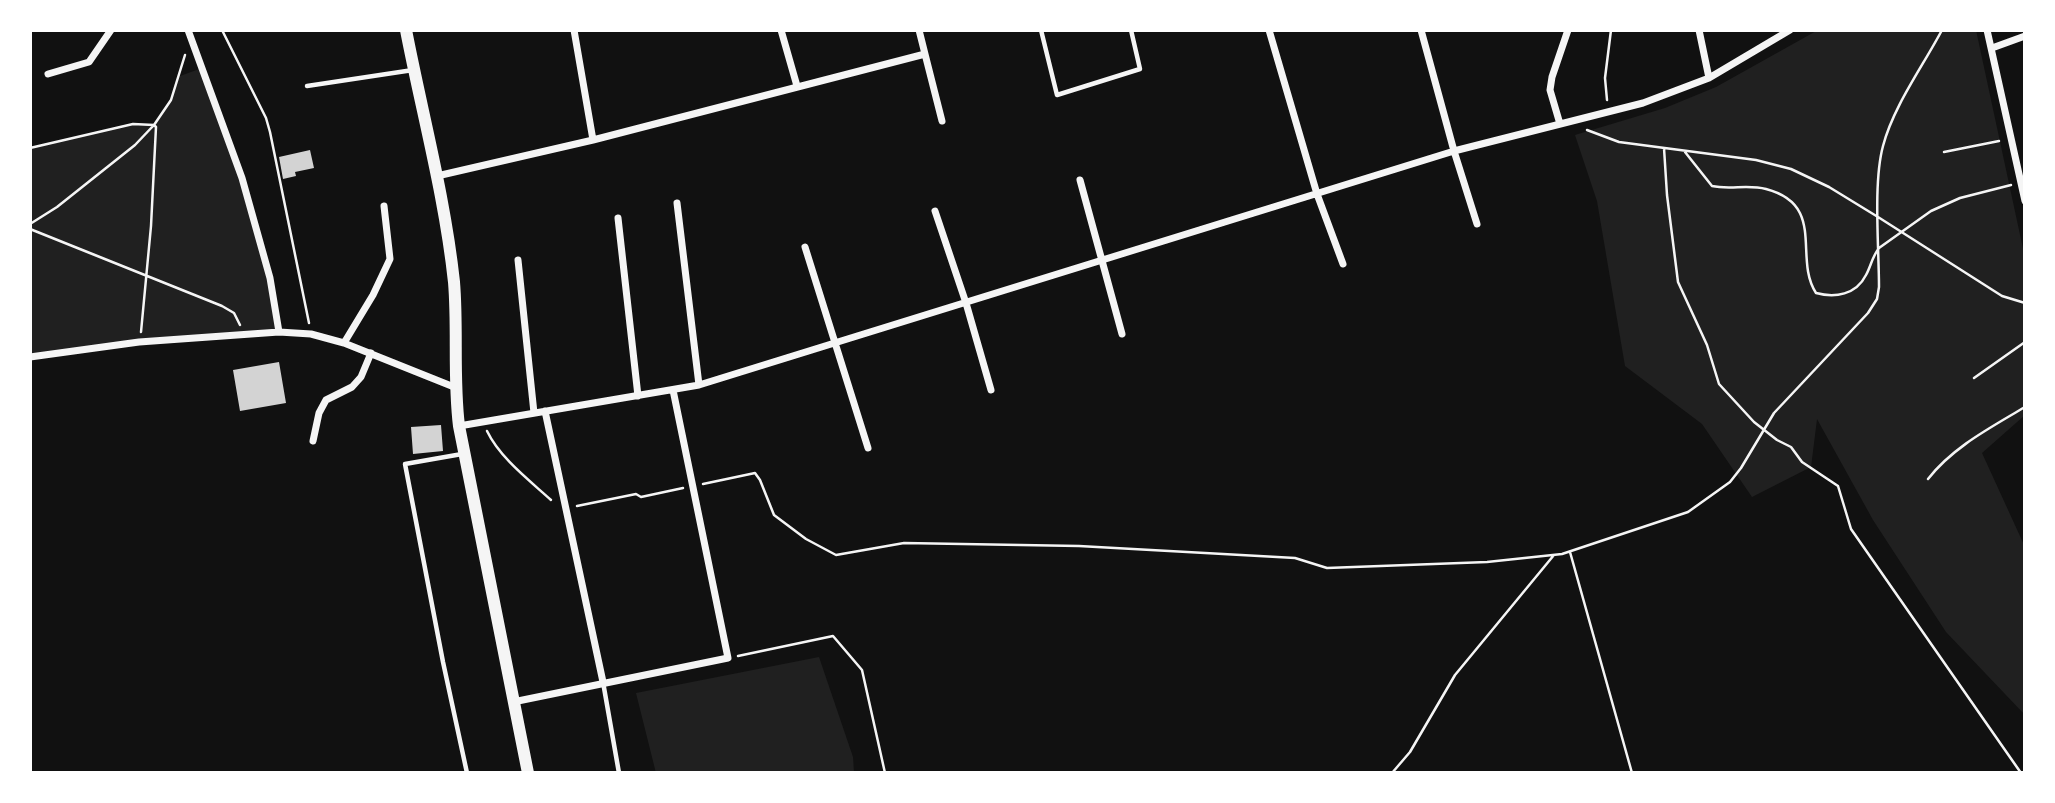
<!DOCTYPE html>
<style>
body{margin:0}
#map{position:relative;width:2055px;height:803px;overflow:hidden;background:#111;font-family:"Exo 2",sans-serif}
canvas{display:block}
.frame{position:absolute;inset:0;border:32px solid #fff;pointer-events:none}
</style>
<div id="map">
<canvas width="2055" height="803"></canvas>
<div class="frame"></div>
</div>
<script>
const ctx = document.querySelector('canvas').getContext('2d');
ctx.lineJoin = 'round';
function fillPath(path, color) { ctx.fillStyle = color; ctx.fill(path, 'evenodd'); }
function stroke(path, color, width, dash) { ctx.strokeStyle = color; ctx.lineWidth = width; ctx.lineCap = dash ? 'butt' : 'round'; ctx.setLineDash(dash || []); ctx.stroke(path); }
fillPath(new Path2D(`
 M 1818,30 L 1976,30 L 2025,258 L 2025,415 L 1982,453 L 2025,547 L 2025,715 L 1946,632 L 1873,520 L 1817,419 L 1811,467 L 1752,497 L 1702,424 L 1625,366 L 1597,201 L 1575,135 L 1665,108 L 1716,87 Z
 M 202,68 C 234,156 264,238 279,332 L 30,357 L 30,148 L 133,124 L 154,125 L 171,100 L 180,76 Z
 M 819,657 L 853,757 L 854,773 L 656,773 L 636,693 Z`), '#202020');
fillPath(new Path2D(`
 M 310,150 L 314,168 L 295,172 L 296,176 L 283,179 L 279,157 Z
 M 279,362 L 286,403 L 240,411 L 233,370 Z
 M 441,425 L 443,451 L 413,454 L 411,427 Z`), '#d3d3d3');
stroke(new Path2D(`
 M 222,30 L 266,118 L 270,132 L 309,323
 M 1607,100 L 1605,78 L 1611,30
 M 1587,130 L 1619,142 L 1756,160 L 1791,169 L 1829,187 L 1878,217 L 2002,296 L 2025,303
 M 30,148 L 133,124 L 154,125 L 156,127 L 151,226 L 141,332
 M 1664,148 L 1667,195 L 1678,282 L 1707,345 L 1719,384 L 1754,422 L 1777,440 L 1791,447 L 1802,462 L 1838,486 L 1851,529 L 2021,773
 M 1685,152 L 1712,186 C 1730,190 1748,184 1766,189 C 1827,205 1793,258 1816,293 C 1835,298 1856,295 1866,275 C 1871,266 1872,257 1879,248 L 1931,211 L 1960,198 L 2011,185
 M 1944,152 L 1999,141
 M 30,224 L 57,207 L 135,145 L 154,125 L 171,100 L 185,55
 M 30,229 L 222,306 L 234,313 L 240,325
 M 1974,378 L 2025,342
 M 487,431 C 500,458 529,480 551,500
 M 1928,479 C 1953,447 1990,428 2025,407
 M 703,484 L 755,473 L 760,480 L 774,515 L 806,539 L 836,555 L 904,543 L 1079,546 L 1295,558 L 1327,568 L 1487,562 L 1562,554 L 1688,512 L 1730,482 L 1741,468 L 1774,413 L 1868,313 L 1877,299 L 1879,287 C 1879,248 1873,183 1883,146 C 1893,107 1923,66 1942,30
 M 577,506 L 636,494 L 641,497 L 683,488
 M 1570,552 L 1632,773
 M 738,656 L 833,636 L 862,670 L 885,773
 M 1392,773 L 1410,752 L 1455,675 L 1554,555`), '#f5f5f5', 2.5);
stroke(new Path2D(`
 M 1041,30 L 1057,95 L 1140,69 L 1131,30
 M 307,86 L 413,70
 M 462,454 L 405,464 L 443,662 L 467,773
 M 603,682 L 619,773`), '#f5f5f5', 4.5);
stroke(new Path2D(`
 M 188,30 L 242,178 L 270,278 L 279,332
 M 574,30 L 593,140
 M 781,30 L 797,86
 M 919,30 L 925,54
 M 1269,30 L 1317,194 L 1343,264
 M 1421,30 L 1454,151 L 1477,224
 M 1699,30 L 1709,78
 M 1987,30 L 2025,201
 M 1992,48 L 2025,36
 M 48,74 L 89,62 L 111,30
 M 1560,124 L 1550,90 L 1552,77 L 1568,30
 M 437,176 L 593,140 L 925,54 L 942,121
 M 1080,180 L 1122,334
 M 677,203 L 699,385
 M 935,211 L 966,303 L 991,390
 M 618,218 L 638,396
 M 805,247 L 868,448
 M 518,260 L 534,413
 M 344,343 L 373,295 L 390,259 L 384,206
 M 30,357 L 139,342 L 279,332 L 311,334 L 344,343 L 454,387
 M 545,411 L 603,682
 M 459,426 L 699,385 L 1454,151 L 1643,103 L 1709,78 L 1790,30
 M 313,441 L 319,413 L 326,400 L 352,387 L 361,377 L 371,353
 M 513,702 L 728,658 L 673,390`), '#f5f5f5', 7);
stroke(new Path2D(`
 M 406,30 C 422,113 445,197 454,282 C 458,330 453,378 459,426 L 528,773`), '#f5f5f5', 12);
</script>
